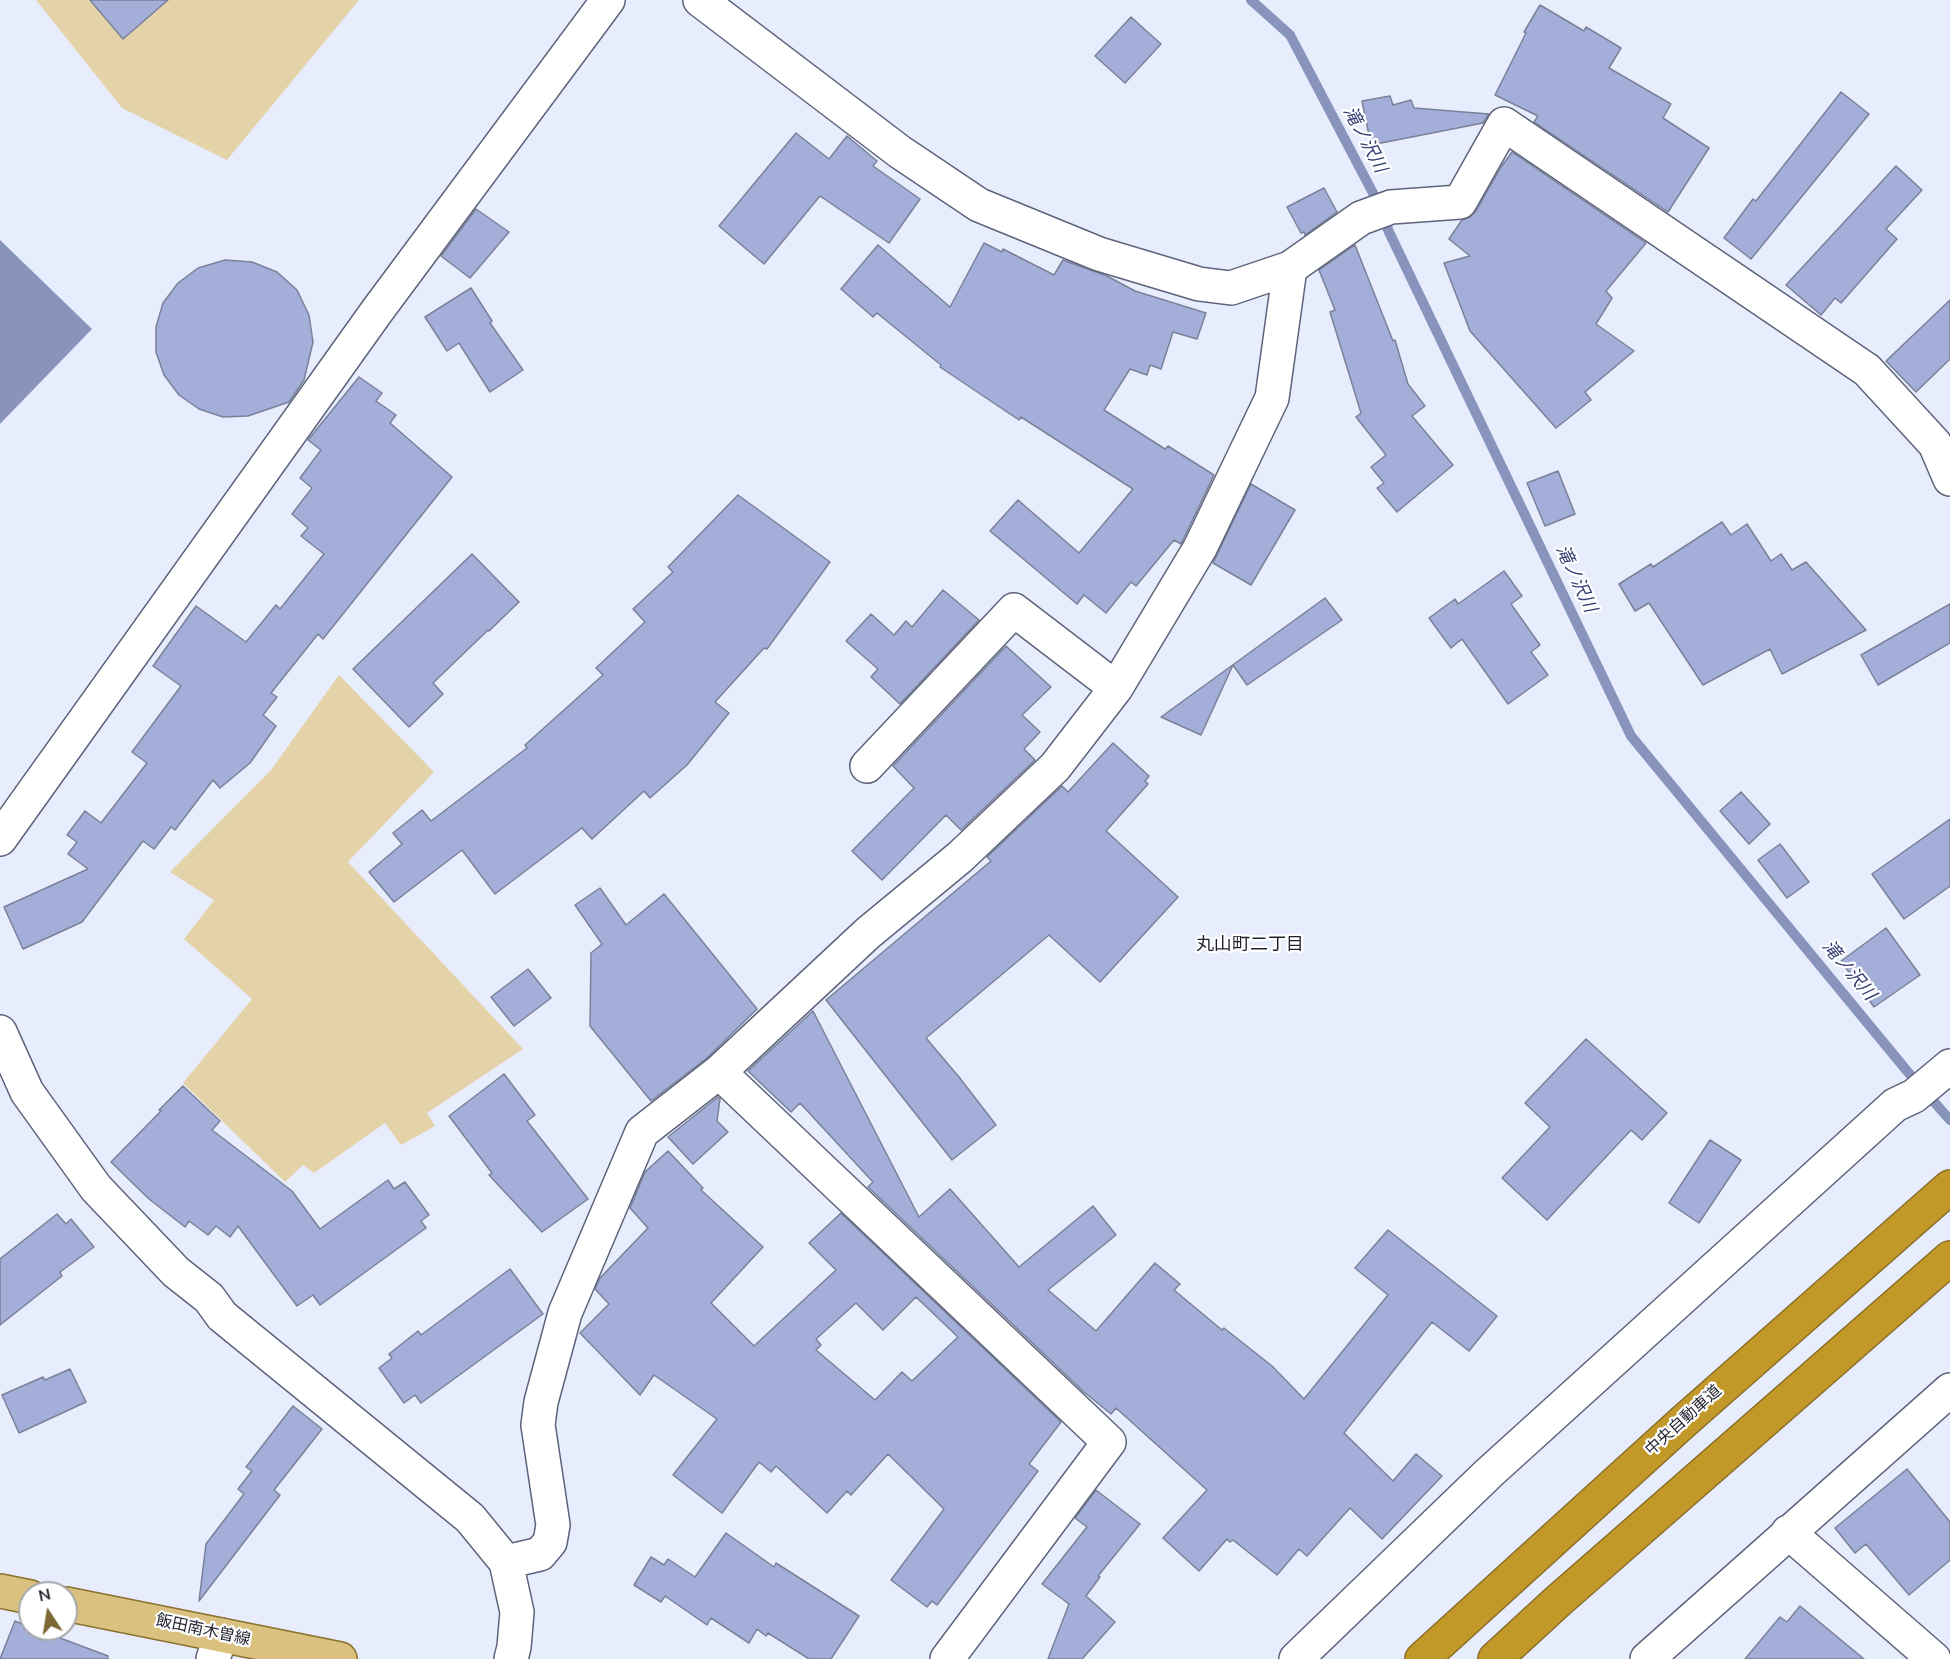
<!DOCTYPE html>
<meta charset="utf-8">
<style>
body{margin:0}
#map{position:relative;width:1950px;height:1659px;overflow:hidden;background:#e8edfe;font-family:"Nunito Sans",sans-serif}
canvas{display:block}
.north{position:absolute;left:18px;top:1581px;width:60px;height:60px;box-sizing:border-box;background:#fff;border:2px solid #a5a7ab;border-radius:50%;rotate:348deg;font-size:16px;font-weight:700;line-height:24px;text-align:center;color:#1f222c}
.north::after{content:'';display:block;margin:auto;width:21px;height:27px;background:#7c6736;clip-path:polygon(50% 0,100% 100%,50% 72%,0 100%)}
</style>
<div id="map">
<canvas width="1950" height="1659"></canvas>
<div class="north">N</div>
</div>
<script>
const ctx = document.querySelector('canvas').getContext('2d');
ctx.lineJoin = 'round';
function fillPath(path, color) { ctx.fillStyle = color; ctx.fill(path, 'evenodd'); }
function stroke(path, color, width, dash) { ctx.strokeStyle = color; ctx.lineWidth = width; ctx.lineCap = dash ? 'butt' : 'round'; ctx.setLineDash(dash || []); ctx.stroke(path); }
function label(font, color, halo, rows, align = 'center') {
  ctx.font = font + ' "Nunito Sans","Noto Sans JP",sans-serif'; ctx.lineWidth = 4.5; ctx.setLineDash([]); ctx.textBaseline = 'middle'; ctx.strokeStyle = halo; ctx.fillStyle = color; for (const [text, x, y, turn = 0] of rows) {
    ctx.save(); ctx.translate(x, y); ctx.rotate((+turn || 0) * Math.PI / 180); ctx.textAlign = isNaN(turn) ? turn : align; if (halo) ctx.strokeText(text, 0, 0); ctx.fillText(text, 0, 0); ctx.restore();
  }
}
fillPath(new Path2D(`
 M 36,0 L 359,0 L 227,160 L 122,108 Z
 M 339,675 L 434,772 L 348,862 L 523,1049 L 427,1113 L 435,1126 L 401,1145 L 385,1123 L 314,1173 L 303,1165 L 285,1182 L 183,1083 L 252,999 L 184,939 L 214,900 L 170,872 L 271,770 Z`), '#e4d2a9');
fillPath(new Path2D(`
 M 0,240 L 92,329 L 0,424 Z`), '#8994bc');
stroke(new Path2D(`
 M 1251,0 L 1290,35 L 1374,195 L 1389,232 L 1631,736 L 1907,1071 L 1950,1120`), '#8994bc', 10);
const building = new Path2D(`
 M 90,0 L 168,0 L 123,39 Z
 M 1540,5 L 1584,31 L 1586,27 L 1621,48 L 1609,68 L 1671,104 L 1663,118 L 1709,148 L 1668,212 L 1534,122 L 1538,116 L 1495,95 L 1526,33 L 1524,32 Z
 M 1131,17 L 1161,44 L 1125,83 L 1095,56 Z
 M 1841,92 L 1869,114 L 1751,259 L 1724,238 L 1753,199 L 1756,201 Z
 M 1390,96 L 1393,105 L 1411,100 L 1414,108 L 1489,114 L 1483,123 L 1371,145 L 1362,101 Z
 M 796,133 L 829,159 L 847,136 L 877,161 L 873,166 L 920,199 L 889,243 L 820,196 L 764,264 L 719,226 Z
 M 1512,152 L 1646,243 L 1606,291 L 1612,298 L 1596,324 L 1634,351 L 1585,392 L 1591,400 L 1556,428 L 1470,331 L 1444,263 L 1470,256 L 1449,239 L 1462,220 L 1470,217 L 1476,211 L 1501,167 Z
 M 1896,166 L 1922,190 L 1886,229 L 1897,239 L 1841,303 L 1835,298 L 1821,315 L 1786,285 Z
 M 1324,188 L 1337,212 L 1305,235 L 1304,232 L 1301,233 L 1287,207 Z
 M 476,209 L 509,232 L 470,278 L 441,256 Z
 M 984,243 L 1002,252 L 1003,249 L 1054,275 L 1063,260 L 1107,276 L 1135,291 L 1206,313 L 1197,339 L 1173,332 L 1161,369 L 1150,365 L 1147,375 L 1130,369 L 1104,410 L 1165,449 L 1168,446 L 1214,475 L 1181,544 L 1174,540 L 1136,586 L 1131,582 L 1106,613 L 1084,595 L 1077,604 L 990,531 L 1018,500 L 1079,553 L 1133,489 L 1021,417 L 1019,420 L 940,367 L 941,365 L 877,313 L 873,317 L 841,289 L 878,245 L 950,307 Z
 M 1355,245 L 1393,341 L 1395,340 L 1408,384 L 1425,406 L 1412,416 L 1453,465 L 1397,512 L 1377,488 L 1384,483 L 1371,467 L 1386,455 L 1356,417 L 1361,413 L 1330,312 L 1335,310 L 1319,270 Z
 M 225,260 L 252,262 L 277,272 L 297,290 L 309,315 L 313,342 L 304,380 L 289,402 L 248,416 L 223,417 L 199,409 L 179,395 L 164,375 L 156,352 L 156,327 L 163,303 L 178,283 L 198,268 Z
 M 471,288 L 492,321 L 490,323 L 523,370 L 490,392 L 459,343 L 447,351 L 425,317 Z
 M 1950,300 L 1950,359 L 1916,392 L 1886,361 Z
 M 359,377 L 382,393 L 376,401 L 396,415 L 390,423 L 452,477 L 323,639 L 318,634 L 271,693 L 277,697 L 263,715 L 276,726 L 250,763 L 220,788 L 213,780 L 175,830 L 171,827 L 154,849 L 143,841 L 82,922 L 23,949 L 4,907 L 88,869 L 68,854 L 77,842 L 67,835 L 85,811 L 101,823 L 147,763 L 132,752 L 181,686 L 153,666 L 196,606 L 246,642 L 276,605 L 280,609 L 324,554 L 301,536 L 308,528 L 292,514 L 312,488 L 300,478 L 321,450 L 308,440 Z
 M 1558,471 L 1575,514 L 1545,526 L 1527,483 Z
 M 1251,484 L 1295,510 L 1251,585 L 1213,563 Z
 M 738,495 L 830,562 L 767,649 L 764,648 L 715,702 L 729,713 L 687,765 L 650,798 L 644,791 L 592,839 L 582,828 L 495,894 L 462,850 L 394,902 L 369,872 L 402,844 L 393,833 L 422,810 L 431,821 L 527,748 L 525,745 L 603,675 L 596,668 L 645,622 L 633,609 L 673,572 L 668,567 Z
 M 1722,522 L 1731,535 L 1747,524 L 1771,561 L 1781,554 L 1792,570 L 1806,562 L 1866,630 L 1782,674 L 1770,649 L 1703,685 L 1649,603 L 1635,611 L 1619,584 L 1651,564 L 1653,567 Z
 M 472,554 L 519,602 L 489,631 L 488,630 L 433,683 L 443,694 L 409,727 L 353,669 Z
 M 1504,571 L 1522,596 L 1511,604 L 1540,645 L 1531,652 L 1548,675 L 1508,704 L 1462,639 L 1451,648 L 1429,618 L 1455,599 L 1458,604 Z
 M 943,590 L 979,620 L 900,704 L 871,677 L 878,669 L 846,641 L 871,614 L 894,635 L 906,621 L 912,627 Z
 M 1325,598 L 1342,620 L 1247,685 L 1233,665 L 1201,735 L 1161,717 Z
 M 1950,604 L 1950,643 L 1878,685 L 1861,655 Z
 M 1006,646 L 1051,687 L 1022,715 L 1040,732 L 1024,749 L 1035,760 L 961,830 L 946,815 L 882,880 L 852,851 L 914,788 L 893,766 Z
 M 1113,743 L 1149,776 L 1145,781 L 1148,784 L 1106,831 L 1178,897 L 1100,982 L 1049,935 L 926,1038 L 959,1077 L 996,1125 L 952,1160 L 826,1000 L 991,861 L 987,857 L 1062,786 L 1068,792 Z
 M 1741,792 L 1770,824 L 1749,844 L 1720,811 Z
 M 1950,819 L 1950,886 L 1904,919 L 1872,874 Z
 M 1780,844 L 1809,882 L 1787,898 L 1758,860 Z
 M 600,888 L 626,925 L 664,894 L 757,1009 L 707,1058 L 651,1101 L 590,1026 L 591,953 L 602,944 L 575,905 Z
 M 1886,928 L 1920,975 L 1874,1007 L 1841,961 Z
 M 528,969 L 551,998 L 514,1026 L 491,997 Z
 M 813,1011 L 919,1217 L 950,1189 L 1019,1267 L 1093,1206 L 1116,1235 L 1048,1290 L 1096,1331 L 1155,1263 L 1180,1284 L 1174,1290 L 1222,1330 L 1224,1328 L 1272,1366 L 1304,1399 L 1388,1295 L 1355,1268 L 1388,1230 L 1497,1316 L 1469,1351 L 1432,1322 L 1344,1433 L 1393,1481 L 1416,1454 L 1442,1476 L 1382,1539 L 1350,1508 L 1307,1556 L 1299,1549 L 1277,1575 L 1233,1540 L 1230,1542 L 1227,1539 L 1199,1571 L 1163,1538 L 1207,1490 L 1116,1408 L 1111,1414 L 1084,1392 L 868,1187 L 873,1182 L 800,1103 L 791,1112 L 748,1071 Z
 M 1586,1039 L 1667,1113 L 1642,1140 L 1631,1130 L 1547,1220 L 1502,1178 L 1550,1127 L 1525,1103 Z
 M 504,1074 L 535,1115 L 527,1121 L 588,1199 L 542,1232 L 489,1175 L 492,1173 L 449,1116 Z
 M 183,1086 L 220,1121 L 212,1130 L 292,1191 L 320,1229 L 388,1180 L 394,1189 L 405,1182 L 429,1215 L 421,1221 L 426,1228 L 320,1305 L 313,1295 L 297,1306 L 238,1226 L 230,1237 L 216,1226 L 208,1235 L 189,1221 L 185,1227 L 149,1199 L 111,1162 L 161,1111 L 159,1110 Z
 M 718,1097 L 720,1099 L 717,1121 L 728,1132 L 693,1164 L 668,1137 Z
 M 1710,1140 L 1741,1160 L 1699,1223 L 1669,1203 Z
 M 668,1151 L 703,1188 L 701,1190 L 763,1247 L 711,1303 L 754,1346 L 836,1270 L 809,1243 L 841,1213 L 1061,1422 L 1029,1464 L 1038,1471 L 937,1605 L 932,1601 L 927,1607 L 891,1580 L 944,1509 L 888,1454 L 851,1495 L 847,1491 L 827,1513 L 776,1466 L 771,1472 L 759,1462 L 722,1513 L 673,1475 L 717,1419 L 654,1375 L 640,1395 L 580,1333 L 609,1304 L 595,1289 L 600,1278 L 648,1228 L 630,1208 L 645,1172 ZM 916,1297 L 958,1337 L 912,1381 L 902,1372 L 875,1400 L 816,1350 L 821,1345 L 816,1339 L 856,1303 L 883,1330 Z
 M 57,1214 L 66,1224 L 71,1219 L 94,1247 L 60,1272 L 62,1276 L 0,1325 L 0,1259 Z
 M 510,1269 L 543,1314 L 421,1403 L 415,1395 L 404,1403 L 379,1368 L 392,1358 L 389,1354 L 418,1331 L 421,1335 Z
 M 70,1369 L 86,1402 L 19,1433 L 2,1395 L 43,1377 L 45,1380 Z
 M 293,1406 L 322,1429 L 274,1490 L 280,1495 L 199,1601 L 206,1544 L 244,1494 L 238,1489 L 252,1471 L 246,1467 Z
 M 1907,1469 L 1950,1522 L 1950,1560 L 1909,1595 L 1866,1544 L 1855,1553 L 1835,1528 Z
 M 1096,1490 L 1140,1524 L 1098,1576 L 1100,1577 L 1086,1596 L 1115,1622 L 1082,1659 L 1048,1659 L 1069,1604 L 1042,1584 L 1087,1527 L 1075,1518 Z
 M 726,1533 L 774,1567 L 776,1563 L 859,1616 L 831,1659 L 809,1659 L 768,1633 L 766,1636 L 757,1629 L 749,1643 L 711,1618 L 707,1625 L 665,1596 L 661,1602 L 634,1585 L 651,1557 L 664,1565 L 668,1559 L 695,1577 Z
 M 1800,1606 L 1864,1659 L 1745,1659 L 1780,1617 L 1787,1622 Z
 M 15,1621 L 30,1627 L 30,1629 L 36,1629 L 108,1656 L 108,1659 L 0,1659 Z`);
fillPath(building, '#a3afd8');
stroke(building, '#7a8199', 1.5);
const street = new Path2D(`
 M 700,0 L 900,152 L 979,205 L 1099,254 L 1199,284 L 1231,288 L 1290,268 L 1361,218 L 1391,207 L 1460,202 L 1504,124 L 1867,370 L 1935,444 L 1950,479
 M 867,766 L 1014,610 L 1116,688
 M 0,839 L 377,311 L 608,0
 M 0,1032 L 27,1092 L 96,1188 L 176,1272 L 209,1298 L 222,1316 L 470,1518 L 506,1562 L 517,1612 L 514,1647 L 511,1659
 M 719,1072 L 1109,1442 L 947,1659
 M 1788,1532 L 1934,1659
 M 506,1562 L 540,1554 L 550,1542 L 553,1525 L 538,1425 L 541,1402 L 565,1313 L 642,1132 L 719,1072 L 868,933 L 960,857 L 1055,767 L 1116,688 L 1200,548 L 1272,398 L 1290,268
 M 213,1659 L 221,1635
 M 1296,1659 L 1489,1473 L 1895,1105 L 1914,1096 L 1950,1066
 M 1647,1659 L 1950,1390`);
const primary = new Path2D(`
 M 0,1591 L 30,1597
 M 66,1604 L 340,1659`);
const highway = new Path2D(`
 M 1422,1659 L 1683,1422 L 1950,1187
 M 1495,1659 L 1558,1601 L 1950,1258`);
stroke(street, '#5d637b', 36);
stroke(primary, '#896f2a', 36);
stroke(highway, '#896f2a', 36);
stroke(street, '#fff', 33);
stroke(primary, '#dac17f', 33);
stroke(highway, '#c29829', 33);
label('16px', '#1f222c', '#fff', [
 ["中央自動車道",1684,1421,-42],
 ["飯田南木曽線",203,1631,12]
]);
label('italic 18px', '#354075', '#fff', [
 ["滝ノ沢川",1364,140,62],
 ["滝ノ沢川",1575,579,65],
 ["滝ノ沢川",1848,971,50]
]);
label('18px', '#1f222c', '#fff', [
 ["丸山町二丁目",1250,946]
]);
</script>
